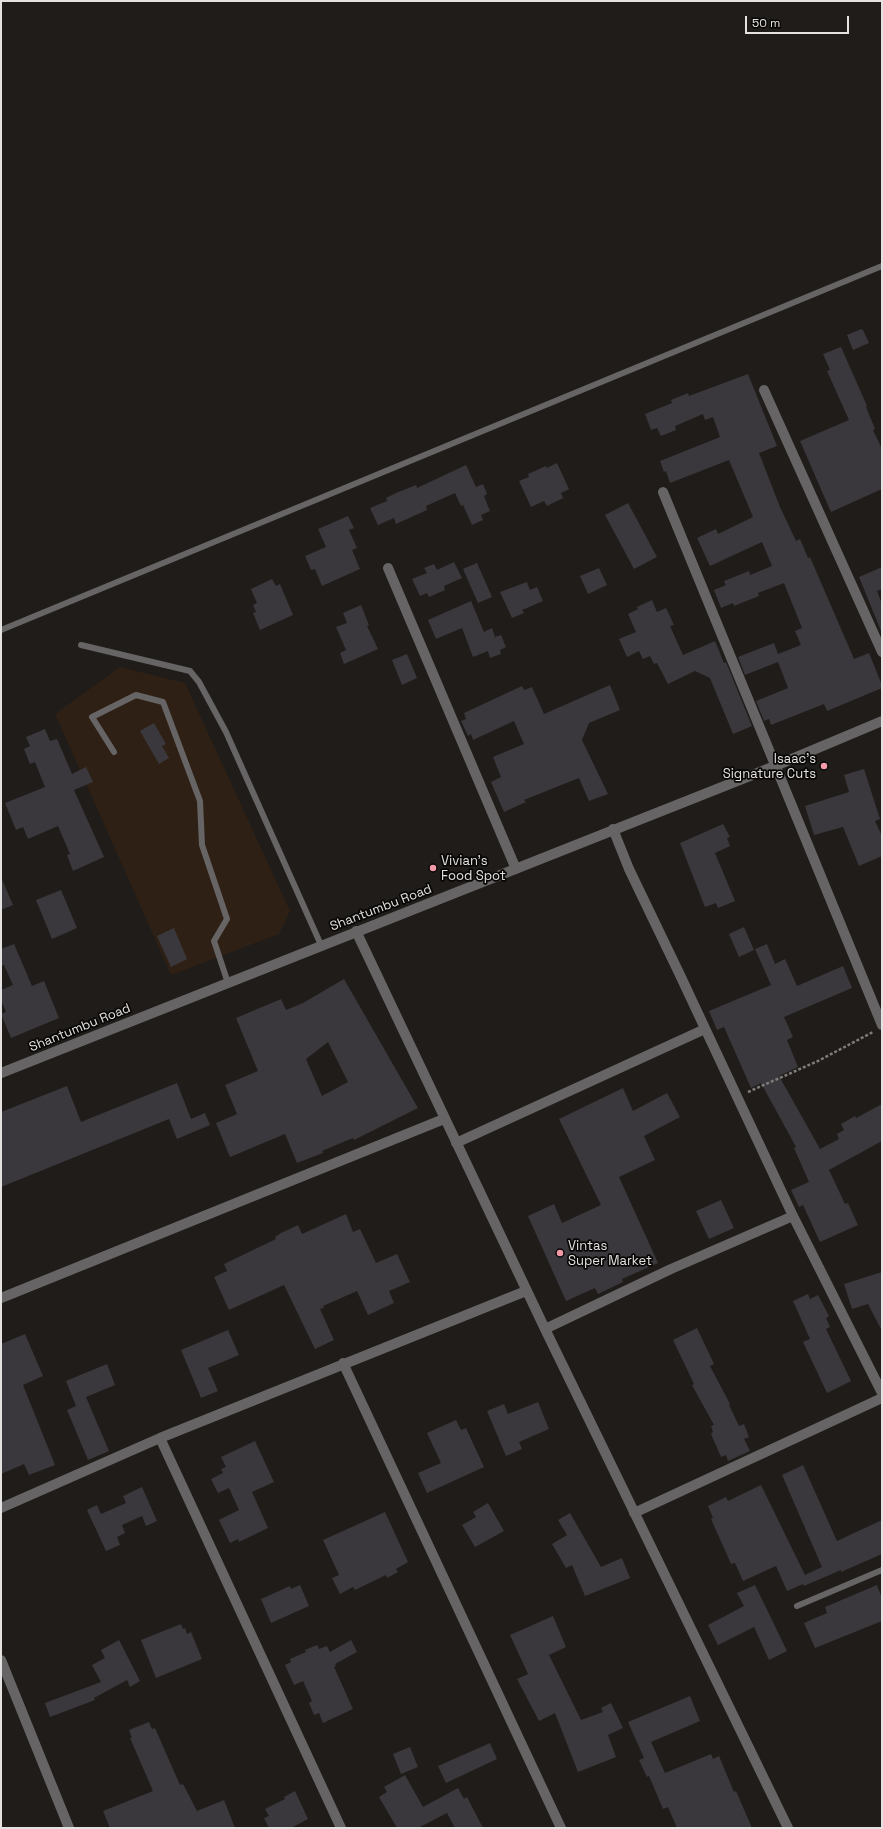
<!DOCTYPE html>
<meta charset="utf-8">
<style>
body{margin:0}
#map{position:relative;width:883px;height:1829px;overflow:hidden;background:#1f1c19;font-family:"Space Grotesk",sans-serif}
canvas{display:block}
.frame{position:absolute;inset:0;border:2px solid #e4e2e0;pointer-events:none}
.scale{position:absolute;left:745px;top:16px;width:104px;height:18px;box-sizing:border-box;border:2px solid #e4e2e0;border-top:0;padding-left:5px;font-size:12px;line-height:14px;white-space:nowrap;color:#e4e2e0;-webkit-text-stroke:3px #080706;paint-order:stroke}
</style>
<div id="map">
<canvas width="883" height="1829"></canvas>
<div class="frame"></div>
<div class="scale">50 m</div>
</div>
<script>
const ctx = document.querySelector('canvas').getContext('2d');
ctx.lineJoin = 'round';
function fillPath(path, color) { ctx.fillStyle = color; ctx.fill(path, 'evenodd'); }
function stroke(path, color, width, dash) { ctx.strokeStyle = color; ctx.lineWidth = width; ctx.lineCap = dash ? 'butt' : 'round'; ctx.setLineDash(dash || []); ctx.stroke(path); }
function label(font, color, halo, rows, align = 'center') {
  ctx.font = font + ' "Space Grotesk",sans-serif'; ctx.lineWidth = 3.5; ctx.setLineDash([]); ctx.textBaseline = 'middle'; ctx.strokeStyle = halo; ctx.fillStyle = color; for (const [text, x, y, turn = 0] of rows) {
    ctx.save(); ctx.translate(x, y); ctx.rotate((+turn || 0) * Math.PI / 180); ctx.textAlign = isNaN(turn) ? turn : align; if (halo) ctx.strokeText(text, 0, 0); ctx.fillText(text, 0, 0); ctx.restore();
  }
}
fillPath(new Path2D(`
 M 120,667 L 185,683 L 290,911 L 279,934 L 171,975 L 55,714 Z`), '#2f2015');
fillPath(new Path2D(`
 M 861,329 L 863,330 L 869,343 L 853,350 L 847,335 Z
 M 841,347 L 867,406 L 866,407 L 875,429 L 873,430 L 882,449 L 882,489 L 831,512 L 800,441 L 849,420 L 827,371 L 830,370 L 823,354 Z
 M 748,374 L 777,446 L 759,453 L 780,507 L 796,541 L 800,539 L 808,558 L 810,557 L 854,659 L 869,653 L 882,685 L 882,688 L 827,711 L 824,704 L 771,725 L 769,719 L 764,721 L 756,701 L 788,688 L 778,662 L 745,675 L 738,657 L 774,643 L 778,654 L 801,645 L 795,631 L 802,628 L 784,583 L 758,593 L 759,596 L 734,606 L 733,603 L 721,608 L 714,590 L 726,585 L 724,581 L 749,571 L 750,575 L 772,566 L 762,542 L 710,566 L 697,538 L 716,529 L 718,534 L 753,517 L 729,460 L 670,483 L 666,471 L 664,472 L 660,461 L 720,437 L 713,417 L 705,420 L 703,414 L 675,426 L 676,430 L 661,436 L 657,428 L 651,430 L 645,414 L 672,403 L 671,400 L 688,393 L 689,396 Z
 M 557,463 L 569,489 L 561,493 L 563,498 L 547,506 L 544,501 L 531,507 L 519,481 L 529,477 L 528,474 L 546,466 L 547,468 Z
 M 466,465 L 476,487 L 483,484 L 487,494 L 484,496 L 490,511 L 481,515 L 483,520 L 472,525 L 463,505 L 461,506 L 455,493 L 426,506 L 427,510 L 396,524 L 394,518 L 378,525 L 370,508 L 387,501 L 386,498 L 396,493 L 416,485 L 417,488 Z
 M 628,503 L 657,557 L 634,569 L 605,515 Z
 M 348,516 L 354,528 L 349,530 L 357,548 L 352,550 L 360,569 L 322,586 L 315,569 L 311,570 L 305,556 L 326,547 L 318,529 Z
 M 454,562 L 462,578 L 444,586 L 445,590 L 429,597 L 427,593 L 420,596 L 412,579 L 427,573 L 424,568 L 434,564 L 437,570 Z
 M 477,563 L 492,597 L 478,603 L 463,569 Z
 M 882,567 L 882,589 L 877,591 L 882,604 L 881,631 L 859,577 Z
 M 599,568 L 607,585 L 588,594 L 580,576 Z
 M 272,579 L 276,586 L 280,584 L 293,615 L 260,630 L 253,613 L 256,612 L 253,605 L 257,603 L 251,589 Z
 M 527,582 L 530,590 L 537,587 L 543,601 L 522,610 L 524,613 L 512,618 L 500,592 Z
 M 652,600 L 657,612 L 666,608 L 674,625 L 670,626 L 683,655 L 715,641 L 724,663 L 726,662 L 752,726 L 733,734 L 710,678 L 695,671 L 668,684 L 657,663 L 654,664 L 650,656 L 643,659 L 639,651 L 627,657 L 619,639 L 636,632 L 628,614 L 638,609 L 637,607 Z
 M 471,601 L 484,632 L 492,628 L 495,637 L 501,635 L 506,647 L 500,650 L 501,654 L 490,658 L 488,651 L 473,657 L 462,628 L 436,639 L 428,620 Z
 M 361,605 L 369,625 L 367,626 L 378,649 L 344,664 L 340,653 L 346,650 L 336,627 L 347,623 L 343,613 Z
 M 407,654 L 417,678 L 402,685 L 392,660 Z
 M 610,685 L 620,710 L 589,723 L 582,740 L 608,794 L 589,801 L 579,778 L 524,800 L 526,802 L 504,812 L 491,782 L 501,777 L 493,757 L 524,744 L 514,721 L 473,740 L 471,734 L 468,736 L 461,721 L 466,719 L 464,713 L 522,686 L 524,690 L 532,687 L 544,714 Z
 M 154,723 L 166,744 L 162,746 L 169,758 L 159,764 L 140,731 Z
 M 45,729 L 50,741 L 57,739 L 72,774 L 86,767 L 93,782 L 74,790 L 104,857 L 73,871 L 67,855 L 70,854 L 58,826 L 28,839 L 23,827 L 16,830 L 5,803 L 45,787 L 35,762 L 30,764 L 24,749 L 30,746 L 26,737 Z
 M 864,769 L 880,819 L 875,821 L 882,836 L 882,856 L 859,866 L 843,827 L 814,835 L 805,806 L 849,792 L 844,775 Z
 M 723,824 L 730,837 L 727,838 L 730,846 L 715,853 L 735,901 L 718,908 L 716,903 L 705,907 L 680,843 Z
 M 1,877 L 13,905 L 1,910 Z
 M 61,890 L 77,928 L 52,939 L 36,900 Z
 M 744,927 L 754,950 L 739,957 L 729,934 Z
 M 174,928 L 187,959 L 171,967 L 157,936 Z
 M 14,944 L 32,986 L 44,981 L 59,1018 L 11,1038 L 1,1014 L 6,1012 L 1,1000 L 1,990 L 13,985 L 4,965 L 1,966 L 1,949 Z
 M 767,944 L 775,964 L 785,959 L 797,986 L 843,966 L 852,988 L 784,1017 L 793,1037 L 787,1040 L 798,1067 L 779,1076 L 820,1149 L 839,1139 L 837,1134 L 844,1130 L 841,1124 L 855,1116 L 856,1118 L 882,1104 L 882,1141 L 829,1170 L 845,1204 L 848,1203 L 858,1225 L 820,1242 L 803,1205 L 799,1207 L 791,1190 L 809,1182 L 794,1148 L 796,1147 L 761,1083 L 751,1088 L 724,1027 L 717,1030 L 709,1011 L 771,985 L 755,949 Z
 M 344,979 L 418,1108 L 354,1140 L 353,1138 L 322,1151 L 323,1153 L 297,1163 L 285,1134 L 230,1157 L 216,1123 L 237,1114 L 225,1085 L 258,1071 L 236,1018 L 281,999 L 286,1010 L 303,1003 ZM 328,1042 L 348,1082 L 322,1096 L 306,1059 Z
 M 177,1083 L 191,1119 L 205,1113 L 210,1125 L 177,1139 L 169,1119 L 1,1187 L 1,1112 L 67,1086 L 81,1122 Z
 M 623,1088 L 633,1111 L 667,1093 L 680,1117 L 644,1136 L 655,1160 L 619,1177 L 658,1263 L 622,1279 L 623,1282 L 598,1294 L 595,1288 L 566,1301 L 528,1216 L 554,1204 L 562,1223 L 601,1205 L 559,1119 Z
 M 721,1200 L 734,1228 L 709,1239 L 696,1211 Z
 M 346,1214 L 353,1232 L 360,1229 L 376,1263 L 397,1254 L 410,1282 L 389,1291 L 394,1303 L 368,1315 L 357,1291 L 323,1306 L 324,1308 L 320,1309 L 334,1340 L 315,1349 L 284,1285 L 229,1310 L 214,1277 L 227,1271 L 224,1264 L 276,1239 L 275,1237 L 281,1233 L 298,1225 L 302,1234 Z
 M 882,1272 L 882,1331 L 868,1304 L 852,1309 L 844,1284 Z
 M 808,1294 L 810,1299 L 818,1295 L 829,1316 L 826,1318 L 830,1327 L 826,1329 L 851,1381 L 827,1393 L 803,1342 L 810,1339 L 793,1301 Z
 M 697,1328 L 714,1364 L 710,1366 L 730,1404 L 729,1405 L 739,1426 L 744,1424 L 749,1437 L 744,1439 L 750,1451 L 728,1461 L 726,1455 L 721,1457 L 711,1434 L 713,1432 L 711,1426 L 714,1425 L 692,1385 L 694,1384 L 673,1340 Z
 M 228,1330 L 239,1355 L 208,1368 L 218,1391 L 201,1398 L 181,1350 Z
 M 25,1334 L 43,1376 L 23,1385 L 55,1465 L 29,1475 L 24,1464 L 1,1474 L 1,1344 Z
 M 107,1364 L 115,1385 L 86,1397 L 109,1451 L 88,1460 L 67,1410 L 76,1406 L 66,1381 Z
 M 538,1402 L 549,1429 L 519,1442 L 522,1449 L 506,1456 L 487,1411 L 504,1404 L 508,1414 Z
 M 456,1420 L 461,1430 L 466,1428 L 484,1467 L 427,1493 L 418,1473 L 441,1463 L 427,1433 Z
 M 255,1441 L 274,1482 L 252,1492 L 268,1528 L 239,1542 L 238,1539 L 230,1543 L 219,1520 L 239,1510 L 229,1488 L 218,1493 L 211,1479 L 223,1473 L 221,1469 L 226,1467 L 221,1457 Z
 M 803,1465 L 837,1541 L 882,1520 L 882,1554 L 841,1572 L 841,1570 L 804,1586 L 803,1584 L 787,1591 L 776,1566 L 743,1581 L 735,1563 L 731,1564 L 711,1519 L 713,1518 L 708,1506 L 726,1497 L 728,1501 L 761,1485 L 805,1575 L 822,1567 L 782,1475 Z
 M 142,1487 L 157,1521 L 146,1526 L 142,1516 L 122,1525 L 125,1533 L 117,1537 L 120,1545 L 106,1551 L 87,1510 L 97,1505 L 101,1514 L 126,1503 L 123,1496 Z
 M 488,1503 L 504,1531 L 475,1547 L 462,1525 L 476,1517 L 473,1512 Z
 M 385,1512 L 408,1562 L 396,1569 L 398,1572 L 387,1578 L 386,1575 L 355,1590 L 353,1587 L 340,1594 L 332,1578 L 339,1575 L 323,1540 Z
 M 570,1513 L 601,1567 L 622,1558 L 630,1578 L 585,1596 L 572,1565 L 566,1568 L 552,1544 L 567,1535 L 558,1520 Z
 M 300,1585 L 309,1606 L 271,1623 L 261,1599 L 290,1586 L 291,1589 Z
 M 755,1585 L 787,1651 L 769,1660 L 754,1627 L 718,1645 L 708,1625 L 744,1606 L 737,1593 Z
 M 877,1585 L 882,1598 L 882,1621 L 815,1648 L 804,1623 L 827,1613 L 825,1607 Z
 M 553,1616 L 566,1647 L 549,1655 L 581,1720 L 603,1712 L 601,1708 L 611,1703 L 623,1728 L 608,1735 L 616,1757 L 578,1772 L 555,1713 L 539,1721 L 517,1679 L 528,1674 L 510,1635 Z
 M 181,1624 L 183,1629 L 185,1628 L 187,1634 L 191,1632 L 202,1659 L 156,1678 L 141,1640 Z
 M 119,1640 L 140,1681 L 130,1687 L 127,1680 L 94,1698 L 95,1700 L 50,1717 L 45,1703 L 101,1682 L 92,1665 L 105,1658 L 101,1650 Z
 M 351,1640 L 357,1652 L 335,1664 L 336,1666 L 334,1667 L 353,1709 L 323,1723 L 319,1713 L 314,1715 L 309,1703 L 312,1701 L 303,1681 L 294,1685 L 285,1665 L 291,1662 L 290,1659 L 306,1652 L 305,1650 L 317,1645 L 319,1649 L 327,1646 L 330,1652 Z
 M 690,1696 L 700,1721 L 651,1742 L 665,1773 L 711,1754 L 713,1759 L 719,1756 L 734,1792 L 736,1791 L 752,1828 L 677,1828 L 668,1807 L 663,1809 L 649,1776 L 647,1777 L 639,1760 L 644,1758 L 628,1722 Z
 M 149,1722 L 152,1729 L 155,1728 L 180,1785 L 183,1784 L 197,1811 L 224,1800 L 235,1828 L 110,1828 L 103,1811 L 153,1791 L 130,1738 L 132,1738 L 129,1730 Z
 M 490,1743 L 497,1759 L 446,1783 L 438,1766 Z
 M 410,1747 L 418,1767 L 401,1774 L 393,1754 Z
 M 405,1775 L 423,1807 L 458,1788 L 464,1799 L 467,1797 L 483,1828 L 455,1828 L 447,1813 L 418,1828 L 397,1828 L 379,1797 L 387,1792 L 384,1787 Z
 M 295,1791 L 308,1819 L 291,1828 L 269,1828 L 264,1818 L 269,1816 L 265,1809 L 285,1799 L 284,1797 Z`), '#3a383c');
stroke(new Path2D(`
 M 748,1092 L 818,1061 L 873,1032`), '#7f7d7a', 2.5, [3, 2]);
stroke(new Path2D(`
 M 1,630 L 882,266
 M 81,645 L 190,671 L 199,682 L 226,732 L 321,945
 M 114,752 L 92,717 L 136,695 L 163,702 L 200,801 L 202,845 L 227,919 L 214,941 L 228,983
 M 797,1606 L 882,1570`), '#666464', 6);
stroke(new Path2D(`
 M 764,390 L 882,652
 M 663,492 L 882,1025
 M 388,568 L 516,869
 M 613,829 L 629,869 L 680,975 L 793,1216 L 882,1393
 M 356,931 L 545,1329 L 788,1828
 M 456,1143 L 705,1029
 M 1,1298 L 444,1119
 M 545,1329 L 671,1269 L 793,1216
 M 343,1363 L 561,1828
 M 160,1438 L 341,1828
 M 1,1508 L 160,1438 L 526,1291
 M 634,1513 L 882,1398
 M 1,1660 L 69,1828`), '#666464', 10);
stroke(new Path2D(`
 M 1,1073 L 775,766 L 882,721`), '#666464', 10);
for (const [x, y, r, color] of [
 [824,766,4,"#f39aab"],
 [433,868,4,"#f39aab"],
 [560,1253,4,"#f39aab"]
]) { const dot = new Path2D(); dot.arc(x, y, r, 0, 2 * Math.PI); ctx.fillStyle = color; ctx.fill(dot); stroke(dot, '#080706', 1.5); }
label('13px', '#e4e2e0', '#080706', [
 ["Isaac's",816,759,"right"],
 ["Signature Cuts",816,774,"right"],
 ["Vivian’s",441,861],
 ["Food Spot",441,876],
 ["Vintas",568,1246],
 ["Super Market",568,1261]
], 'left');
label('13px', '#e4e2e0', '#080706', [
 ["Shantumbu Road",381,908,-21],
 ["Shantumbu Road",80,1028,-22]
]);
</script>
